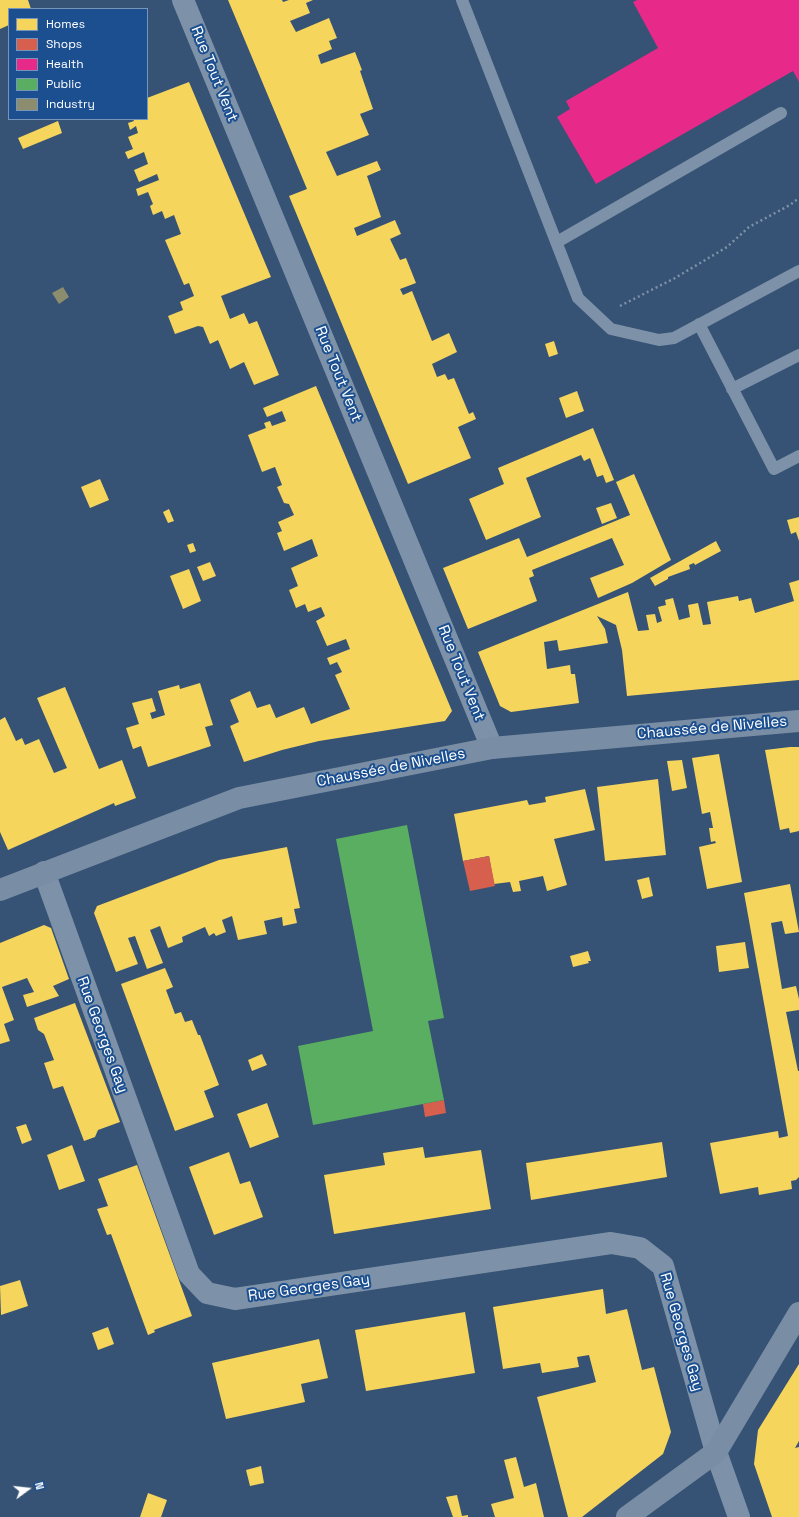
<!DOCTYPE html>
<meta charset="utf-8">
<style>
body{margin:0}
#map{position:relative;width:799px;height:1517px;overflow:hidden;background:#365274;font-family:"Space Grotesk",sans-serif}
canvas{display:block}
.legend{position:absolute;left:8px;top:8px;width:140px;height:112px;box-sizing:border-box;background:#1b4f8f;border:1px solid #7695bc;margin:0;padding:5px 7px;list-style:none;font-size:12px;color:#fff}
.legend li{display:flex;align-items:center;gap:8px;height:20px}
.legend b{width:20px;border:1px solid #7695bc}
.north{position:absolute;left:8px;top:1469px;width:40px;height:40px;-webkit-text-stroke:3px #1b4f8f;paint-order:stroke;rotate:75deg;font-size:11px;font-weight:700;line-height:16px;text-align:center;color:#fff}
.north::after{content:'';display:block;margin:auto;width:14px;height:18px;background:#fff;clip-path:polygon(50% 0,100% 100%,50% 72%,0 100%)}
</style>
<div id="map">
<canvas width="799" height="1517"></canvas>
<ul class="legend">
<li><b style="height:11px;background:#f6d55c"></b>Homes</li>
<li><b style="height:11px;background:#d6604d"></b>Shops</li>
<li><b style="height:11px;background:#e7298a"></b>Health</li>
<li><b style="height:11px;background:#5aae61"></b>Public</li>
<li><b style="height:11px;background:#8c8c6e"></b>Industry</li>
</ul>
<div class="north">N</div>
</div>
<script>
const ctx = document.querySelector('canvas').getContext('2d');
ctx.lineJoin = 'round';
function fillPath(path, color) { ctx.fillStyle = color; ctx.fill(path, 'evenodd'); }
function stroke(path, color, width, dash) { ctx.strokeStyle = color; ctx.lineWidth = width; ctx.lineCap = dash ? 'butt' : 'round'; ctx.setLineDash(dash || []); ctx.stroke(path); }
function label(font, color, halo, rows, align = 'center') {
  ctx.font = font + ' "Space Grotesk",sans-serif'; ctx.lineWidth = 4; ctx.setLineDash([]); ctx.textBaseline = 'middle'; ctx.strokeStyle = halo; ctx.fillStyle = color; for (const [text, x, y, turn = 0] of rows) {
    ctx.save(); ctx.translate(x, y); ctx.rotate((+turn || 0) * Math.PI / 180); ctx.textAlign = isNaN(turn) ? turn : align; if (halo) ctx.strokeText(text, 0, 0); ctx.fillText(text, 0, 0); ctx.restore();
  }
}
fillPath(new Path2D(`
 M 0,0 L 28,0 L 31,9 L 9,9 L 9,25 L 0,29 Z
 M 228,0 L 282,0 L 283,2 L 289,0 L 313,0 L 306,3 L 310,13 L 290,21 L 296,32 L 329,18 L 337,38 L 329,41 L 332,49 L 318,55 L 321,64 L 355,52 L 362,70 L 360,71 L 373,109 L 360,114 L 369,135 L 326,152 L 337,176 L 377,161 L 381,170 L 367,176 L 381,217 L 354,228 L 357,236 L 395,220 L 401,234 L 390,239 L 400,260 L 406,258 L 416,283 L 400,289 L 403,295 L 412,291 L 432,341 L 449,333 L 457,352 L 432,364 L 437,377 L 445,374 L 448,380 L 454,378 L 469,414 L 473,412 L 476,419 L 458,427 L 471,458 L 408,484 L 289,196 L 307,189 Z
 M 189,82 L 271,277 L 221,296 L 230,319 L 244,313 L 249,324 L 257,321 L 279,375 L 254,385 L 244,362 L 230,369 L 218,340 L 210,344 L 203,327 L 198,326 L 175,334 L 168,316 L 183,310 L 180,302 L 194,296 L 189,283 L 184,285 L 165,240 L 181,234 L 174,215 L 165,219 L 162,211 L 153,215 L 150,206 L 153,204 L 148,192 L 138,196 L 136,189 L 159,180 L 157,174 L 139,182 L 134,170 L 148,164 L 144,152 L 128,159 L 125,152 L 133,149 L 128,137 L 138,133 L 136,126 L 130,130 L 128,123 L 134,121 L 133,119 L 147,119 L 147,98 Z
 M 58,121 L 62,133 L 23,149 L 18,138 Z
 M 554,341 L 558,354 L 549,357 L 545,344 Z
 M 316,386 L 452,711 L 445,721 L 319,741 L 282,750 L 244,762 L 230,726 L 239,722 L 230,700 L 250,691 L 257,708 L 270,704 L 276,718 L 304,707 L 311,724 L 350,709 L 335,675 L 342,672 L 337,662 L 330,665 L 327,658 L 350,649 L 346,639 L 327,646 L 316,621 L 325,616 L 321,607 L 308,612 L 305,604 L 296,608 L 289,590 L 298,586 L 291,568 L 318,556 L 312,539 L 284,551 L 277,533 L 282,531 L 278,522 L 294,515 L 289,504 L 284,503 L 277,487 L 282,485 L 275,467 L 262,472 L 248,435 L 266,428 L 264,423 L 270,421 L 272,426 L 286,421 L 282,411 L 267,417 L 263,408 Z
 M 577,391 L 584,411 L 566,418 L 559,398 Z
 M 593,428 L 614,480 L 606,483 L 603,475 L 597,477 L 590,458 L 584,461 L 581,455 L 526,478 L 541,517 L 486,540 L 469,499 L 504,484 L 498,468 Z
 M 634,474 L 671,560 L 632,583 L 598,598 L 590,578 L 624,565 L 612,538 L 532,570 L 534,576 L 529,578 L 537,601 L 468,629 L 443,568 L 519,538 L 527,557 L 630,515 L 616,482 Z
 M 100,479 L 109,500 L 90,508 L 81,487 Z
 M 611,503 L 617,518 L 602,524 L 596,508 Z
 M 169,509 L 174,521 L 168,523 L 163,512 Z
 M 799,517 L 799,541 L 796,532 L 791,534 L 787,520 Z
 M 716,541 L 721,551 L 695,565 L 694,563 L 689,565 L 690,569 L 668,577 L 668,579 L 655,586 L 650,578 Z
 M 193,543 L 196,551 L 190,553 L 187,545 Z
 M 210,562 L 216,576 L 203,581 L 197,567 Z
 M 189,569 L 201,601 L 183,609 L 170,576 Z
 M 799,580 L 799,680 L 627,696 L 622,650 L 616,625 L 597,616 L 605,629 L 608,643 L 559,651 L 557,640 L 544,642 L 547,669 L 570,665 L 571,674 L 575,674 L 579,703 L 511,712 L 500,706 L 478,652 L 628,592 L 638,631 L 649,630 L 646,615 L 655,614 L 657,623 L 662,621 L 658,607 L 666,605 L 665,600 L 673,598 L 679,620 L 690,617 L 688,605 L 698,603 L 703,625 L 711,624 L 707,602 L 738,596 L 739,601 L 751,598 L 755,613 L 794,601 L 789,583 Z
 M 200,683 L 213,725 L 205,727 L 211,746 L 148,767 L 141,746 L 133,749 L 126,728 L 139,724 L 132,703 L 152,698 L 156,711 L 150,713 L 152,719 L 165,715 L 158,691 L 179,685 L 180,689 Z
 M 65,687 L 99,769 L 122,760 L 136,798 L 115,806 L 114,803 L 8,850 L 0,832 L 0,720 L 5,717 L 16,741 L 22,738 L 25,745 L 39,739 L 54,773 L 67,768 L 37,698 Z
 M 790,747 L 799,747 L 799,831 L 790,833 L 789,828 L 780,830 L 765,750 Z
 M 719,754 L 742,882 L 707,889 L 699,847 L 716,843 L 715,841 L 711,842 L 709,828 L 713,828 L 710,812 L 702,814 L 692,758 Z
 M 682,760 L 687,788 L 672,791 L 667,761 Z
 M 658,779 L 666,855 L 605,861 L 597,787 Z
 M 585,789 L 595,830 L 554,839 L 567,885 L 547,891 L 543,876 L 519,881 L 521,891 L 513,892 L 510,882 L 494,884 L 489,856 L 463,861 L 454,814 L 527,800 L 529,805 L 546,802 L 545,797 Z
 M 287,847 L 300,908 L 294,909 L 297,923 L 283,926 L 282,917 L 264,921 L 267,934 L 238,940 L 232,916 L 222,920 L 226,932 L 216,936 L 214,933 L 209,936 L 205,927 L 182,937 L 183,942 L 168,948 L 160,926 L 150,930 L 163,963 L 147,969 L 135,936 L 128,938 L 138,964 L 116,972 L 94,913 L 97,906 L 219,860 Z
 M 649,877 L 653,896 L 642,899 L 637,880 Z
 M 790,884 L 799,932 L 785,934 L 782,921 L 771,923 L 782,989 L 796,986 L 799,999 L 799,1010 L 786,1012 L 798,1071 L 799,1071 L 799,1177 L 796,1180 L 791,1181 L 792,1189 L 759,1195 L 758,1187 L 720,1194 L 710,1143 L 778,1131 L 779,1138 L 788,1136 L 744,893 Z
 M 44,925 L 51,928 L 69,979 L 53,986 L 59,996 L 27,1007 L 23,995 L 34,992 L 27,978 L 2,987 L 14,1020 L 4,1024 L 10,1041 L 0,1044 L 0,943 Z
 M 745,942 L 749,968 L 719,972 L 716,946 Z
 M 588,951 L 591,961 L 588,961 L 589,963 L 573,967 L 570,956 Z
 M 165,968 L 173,987 L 166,990 L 175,1014 L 181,1012 L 185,1022 L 192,1020 L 198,1035 L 200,1035 L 219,1085 L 204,1091 L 214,1117 L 175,1131 L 121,984 Z
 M 75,1003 L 120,1122 L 98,1130 L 95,1137 L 84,1141 L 63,1086 L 53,1089 L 44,1063 L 54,1060 L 44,1034 L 38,1030 L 34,1018 Z
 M 262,1054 L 267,1065 L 252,1071 L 248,1060 Z
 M 267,1103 L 279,1137 L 250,1148 L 237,1114 Z
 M 26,1124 L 32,1140 L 22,1144 L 16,1127 Z
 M 662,1142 L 667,1177 L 531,1200 L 526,1163 Z
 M 72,1145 L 85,1181 L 59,1190 L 47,1155 Z
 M 423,1147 L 425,1158 L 481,1150 L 491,1209 L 334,1234 L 324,1175 L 385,1165 L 383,1153 Z
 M 229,1152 L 240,1184 L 250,1181 L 263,1217 L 214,1235 L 189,1167 Z
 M 137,1165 L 192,1316 L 154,1330 L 155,1332 L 148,1335 L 111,1234 L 107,1235 L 97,1209 L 108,1206 L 98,1179 Z
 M 20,1280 L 28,1306 L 1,1315 L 0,1286 Z
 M 603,1289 L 606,1314 L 627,1309 L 642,1370 L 654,1367 L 671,1432 L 663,1454 L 582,1517 L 568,1517 L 537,1397 L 596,1382 L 589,1355 L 577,1357 L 579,1367 L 542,1373 L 540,1363 L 503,1369 L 493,1307 Z
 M 465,1312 L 475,1373 L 366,1391 L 355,1330 Z
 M 108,1327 L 114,1344 L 98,1350 L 92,1333 Z
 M 319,1339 L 328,1378 L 301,1384 L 305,1402 L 226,1419 L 212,1363 Z
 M 799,1364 L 799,1441 L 795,1448 L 799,1447 L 799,1517 L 772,1517 L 754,1464 L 758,1430 Z
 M 516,1457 L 524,1487 L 536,1483 L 544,1517 L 495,1517 L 491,1504 L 514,1498 L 504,1460 Z
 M 261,1466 L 264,1483 L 250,1486 L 246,1470 Z
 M 148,1493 L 167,1500 L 161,1517 L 140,1517 Z
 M 457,1495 L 462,1516 L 468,1515 L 468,1517 L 453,1517 L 446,1497 Z`), '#f6d55c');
fillPath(new Path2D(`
 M 489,856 L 495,886 L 470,891 L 463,861 Z
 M 444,1100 L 446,1113 L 425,1117 L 423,1104 Z`), '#d6604d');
fillPath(new Path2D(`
 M 637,0 L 799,0 L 799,82 L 793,71 L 596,184 L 557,117 L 570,109 L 566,101 L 658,48 L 633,2 Z`), '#e7298a');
fillPath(new Path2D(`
 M 407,825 L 444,1018 L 428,1021 L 444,1100 L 313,1125 L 298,1046 L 373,1031 L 336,839 Z`), '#5aae61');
fillPath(new Path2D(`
 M 63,287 L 69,297 L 59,304 L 52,293 Z`), '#8c8c6e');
stroke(new Path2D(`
 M 620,306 L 675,278 L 727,247 L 749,227 L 790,205 L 799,198`), '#7d92a8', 2.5, [2, 3]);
stroke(new Path2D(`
 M 462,0 L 578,298 L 611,329 L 659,340 L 674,338 L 799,271
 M 557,242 L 781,113
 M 699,324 L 774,469 L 799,456
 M 732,389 L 799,355`), '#7d92a8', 12);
stroke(new Path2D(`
 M 183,0 L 492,748
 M 44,872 L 189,1274 L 207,1293 L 235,1299 L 611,1243 L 640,1248 L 663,1266 L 716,1452 L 739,1517`), '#7d92a8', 22);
stroke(new Path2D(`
 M 0,890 L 239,798 L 492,748 L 799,721
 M 627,1517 L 716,1452 L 799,1313`), '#798da4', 22);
label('15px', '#fff', '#1b4f8f', [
 ["Rue Tout Vent",214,74,68],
 ["Rue Tout Vent",338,374,68],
 ["Rue Tout Vent",461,673,68],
 ["Chaussée de Nivelles",712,728,-5],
 ["Chaussée de Nivelles",391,768,-11],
 ["Rue Georges Gay",102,1035,70],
 ["Rue Georges Gay",309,1288,-8],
 ["Rue Georges Gay",681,1332,74]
]);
</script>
